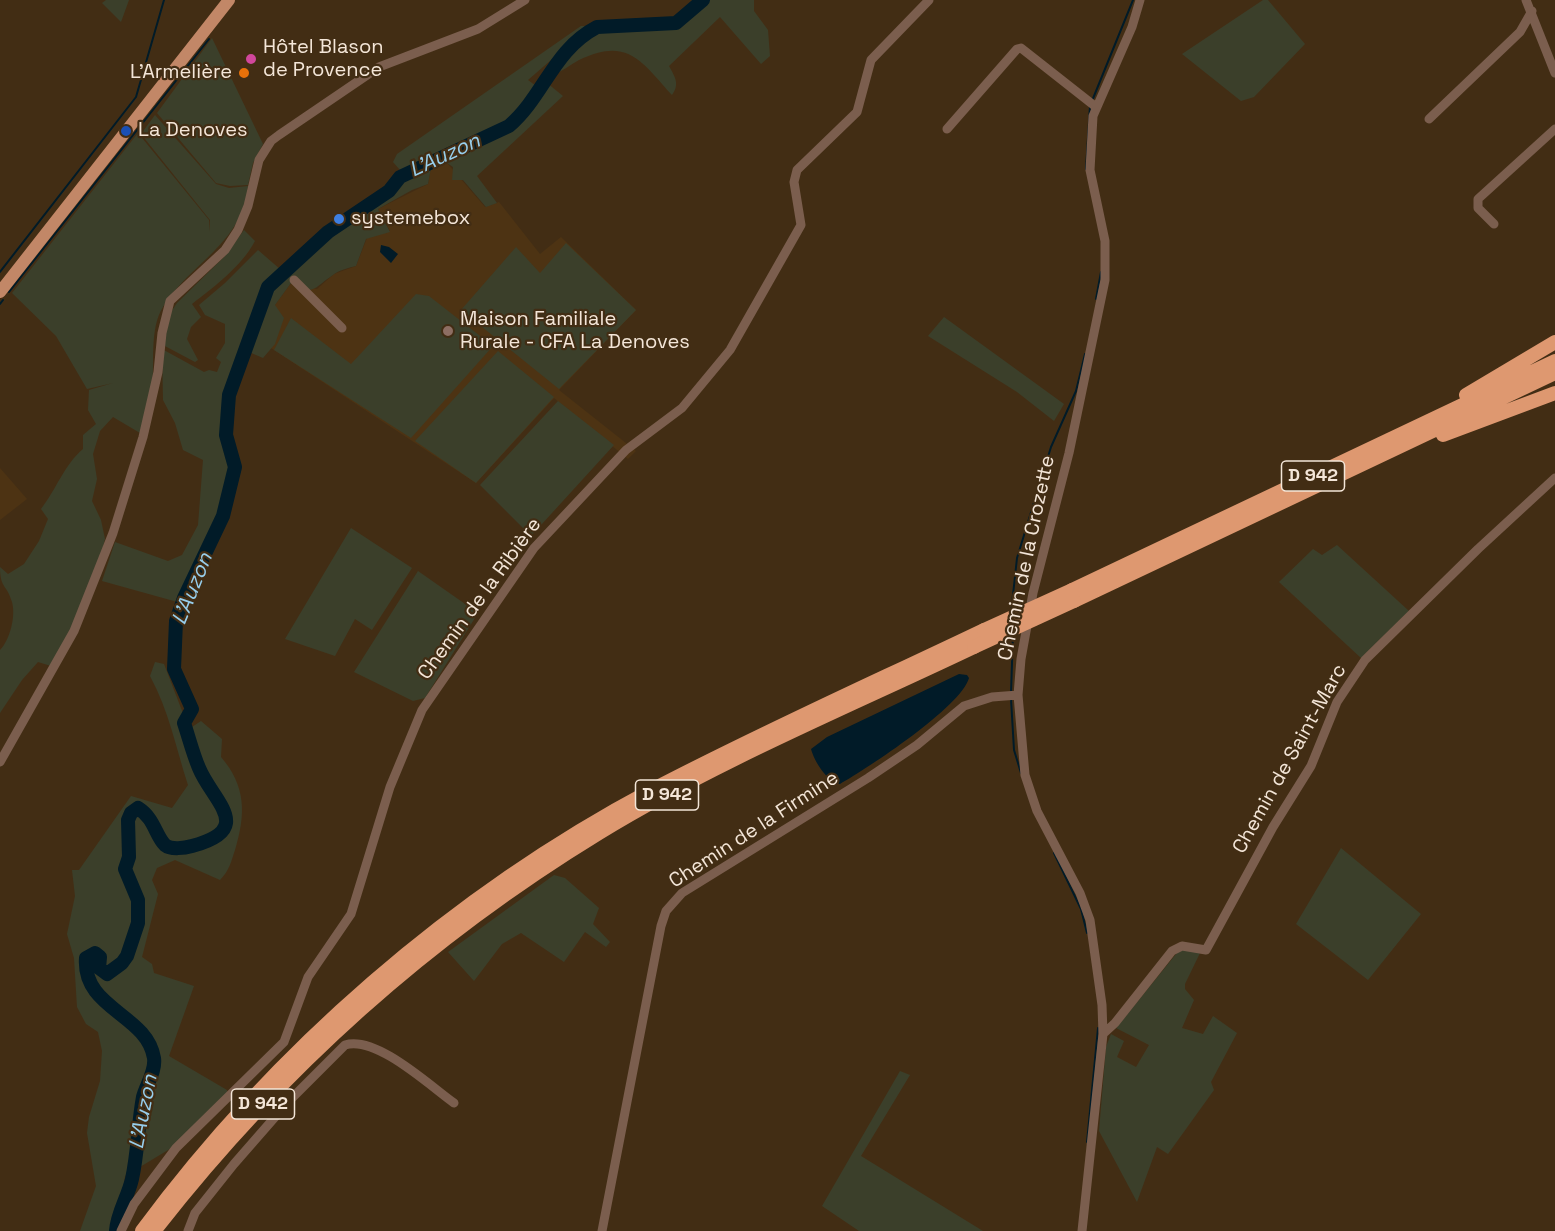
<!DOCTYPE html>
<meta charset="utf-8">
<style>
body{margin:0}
canvas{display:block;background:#422d14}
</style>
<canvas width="1555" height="1231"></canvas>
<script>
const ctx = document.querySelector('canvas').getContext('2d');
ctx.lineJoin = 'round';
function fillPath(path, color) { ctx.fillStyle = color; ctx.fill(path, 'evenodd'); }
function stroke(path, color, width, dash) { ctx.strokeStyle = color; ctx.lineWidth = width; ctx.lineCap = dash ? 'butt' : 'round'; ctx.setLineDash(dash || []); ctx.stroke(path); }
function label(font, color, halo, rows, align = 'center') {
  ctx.font = font + ' "Space Grotesk",sans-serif'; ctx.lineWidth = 4.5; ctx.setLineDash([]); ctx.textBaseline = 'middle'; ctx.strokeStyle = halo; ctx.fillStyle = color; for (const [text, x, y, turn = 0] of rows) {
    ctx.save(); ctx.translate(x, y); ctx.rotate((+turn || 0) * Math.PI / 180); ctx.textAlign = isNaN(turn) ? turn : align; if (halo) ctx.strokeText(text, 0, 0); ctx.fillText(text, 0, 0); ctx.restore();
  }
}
fillPath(new Path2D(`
 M 447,163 L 485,207 L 499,202 L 540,254 L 561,237 L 636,310 L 559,390 L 636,451 L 628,459 L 554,398 L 476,483 L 271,348 L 275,305 L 291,283 L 317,289 L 334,274 L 356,266 L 367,238 L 390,231 L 378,209 L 428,184 L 431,168 Z
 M 0,468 L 27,499 L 0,520 Z`), '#4d3313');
fillPath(new Path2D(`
 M 106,0 L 129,0 L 121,22 L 102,3 Z
 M 707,0 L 754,0 L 754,11 L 768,30 L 770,56 L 761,64 L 720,17 L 669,66 C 675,77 680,84 672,95 C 642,62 628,36 579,60 C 570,65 561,72 551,76 L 547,83 L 563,96 L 477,176 L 497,203 L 486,207 L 463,180 L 452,180 L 453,167 L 447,163 L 431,168 L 428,184 L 412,190 L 378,209 L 390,232 L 366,239 L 356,266 C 348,268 339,270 333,275 C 314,287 315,297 291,283 L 275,305 L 284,318 L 275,344 L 263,358 L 242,349 L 225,394 L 223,435 L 231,466 L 219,515 L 181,603 L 102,581 L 115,542 L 168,561 L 182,555 L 198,525 L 203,460 L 183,450 L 175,423 L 163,400 L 162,349 L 204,372 L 209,370 L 217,372 L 221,362 L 216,358 L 225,343 L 225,324 L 205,315 L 199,305 L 225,283 L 258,250 L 281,270 L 323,233 L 387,191 L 392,181 L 400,176 L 400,170 L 393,162 L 397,154 L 581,26 L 590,26 L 528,80 L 540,89 L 563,54 L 597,28 L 678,24 Z
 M 1263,0 L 1268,0 L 1305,44 L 1254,97 L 1241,101 L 1182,54 Z
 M 212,38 L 263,144 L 253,163 L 248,185 L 230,186 L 216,183 L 157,113 Z
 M 155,115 L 216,184 L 229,188 L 248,186 C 243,243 190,263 163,307 C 149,329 155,364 152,389 C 150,403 144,418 140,433 L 113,417 L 100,431 L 93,454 L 97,479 L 92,501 L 101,520 L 105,539 L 99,564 L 73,626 L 51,666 L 38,662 L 22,680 L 0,713 L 0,650 C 10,640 16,616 12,602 C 7,584 0,589 0,567 L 8,574 L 24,564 L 39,541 L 48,519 L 41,509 C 56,490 64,465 83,449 L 83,435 L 96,424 L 88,410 L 89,390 L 113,383 L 87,389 L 56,336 L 12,293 L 138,133 L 209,220 L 209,232 L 210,220 L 141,134 Z
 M 244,230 L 255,241 C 241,267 215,286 192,304 L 201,317 L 191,327 L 187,339 L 198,360 L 195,362 L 163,345 L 169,315 L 177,303 L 224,257 Z
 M 566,243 L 636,310 L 559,389 L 461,310 L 516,247 L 540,273 Z
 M 416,294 L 429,296 L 493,346 L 411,438 L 274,350 L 291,318 L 351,364 Z
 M 944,317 L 1064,404 L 1054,421 L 1017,392 L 928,336 Z
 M 498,351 L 554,397 L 476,483 L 415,441 Z
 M 558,401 L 614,445 L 531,536 L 480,485 Z
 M 351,528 L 412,568 L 372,630 L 355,619 L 335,656 L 285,639 Z
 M 1337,545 L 1409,611 L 1361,658 L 1279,582 L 1313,549 L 1322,555 Z
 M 418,571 L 478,613 L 425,698 L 413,701 L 354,672 Z
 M 155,662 L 164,664 L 189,729 L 201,721 L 222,739 L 221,757 C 246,786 246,814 235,850 C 231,862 229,871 220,880 L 175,860 L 157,868 L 152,880 L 158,894 L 142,957 L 152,964 L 154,973 L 194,986 L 169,1056 L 227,1090 L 227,1094 L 178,1144 L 125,1176 L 117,1231 L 80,1231 L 96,1186 L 87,1133 L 89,1117 L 100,1081 L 102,1051 L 98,1032 L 86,1024 L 77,1007 L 74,958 L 67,934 L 75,896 L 72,870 L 79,870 L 131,796 L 172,808 L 188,785 C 176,748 169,711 150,676 Z
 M 1341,848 L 1421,914 L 1368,980 L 1296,924 Z
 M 554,875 L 565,878 L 599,908 L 593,924 L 610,942 L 606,947 L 585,932 L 564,962 L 521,933 L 502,944 L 474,981 L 448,952 Z
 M 1181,948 L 1200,953 L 1185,984 L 1185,989 L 1194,1000 L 1182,1028 L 1203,1034 L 1213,1016 L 1237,1033 L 1211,1082 L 1214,1090 L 1168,1154 L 1157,1147 L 1137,1202 L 1099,1131 L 1106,1047 L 1111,1034 L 1124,1041 L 1117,1057 L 1136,1067 L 1149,1045 L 1116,1028 Z
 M 900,1071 L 910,1075 L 861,1156 L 983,1231 L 859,1231 L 822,1206 Z`), '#3b3f2a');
fillPath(new Path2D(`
 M 381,245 L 389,247 L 398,254 L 391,263 L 380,252 Z
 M 959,674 L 967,675 L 969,678 C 961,707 868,768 840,784 C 827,782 814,761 811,749 L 827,737 Z`), '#011b28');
stroke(new Path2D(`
 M 1092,101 L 1133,0
 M 1086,169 L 1090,106
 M 0,272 L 136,97 L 164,0
 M 9,292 L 209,39
 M 1096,299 L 1101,272
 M 0,304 L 3,300
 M 1011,613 L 1017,558 L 1051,447 L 1076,391 L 1085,354
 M 1011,693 L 1013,633
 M 1011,699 L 1014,750 L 1021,773
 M 1054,853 L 1081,909 L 1087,933
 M 1087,1142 L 1098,1028`), '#011b28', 2);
stroke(new Path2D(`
 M 116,1231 C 117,1213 128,1197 132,1179 C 138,1152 138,1124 143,1097 C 146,1085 156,1071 154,1058 C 147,1014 82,1009 86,958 L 95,953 L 100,957 L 99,968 L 107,974 L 122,963 L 127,956 L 138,923 L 138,900 L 125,869 L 129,857 L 128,820 L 131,813 L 138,808 C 155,819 155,835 165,845 C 171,850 185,848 192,846 C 256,829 213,802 199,768 C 193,754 189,738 184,723 L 192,709 L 174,669 L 176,621 L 184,598 L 223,516 L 235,467 L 226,435 L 229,395 L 268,287 L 328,232 L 389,191 L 400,177 L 509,126 C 544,96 553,50 597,27 L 676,23 L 703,0`), '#011b28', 14);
stroke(new Path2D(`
 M 1526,0 L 1555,73
 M 1429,119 L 1520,32 L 1532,11
 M 947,129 L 1017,49 L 1021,48 L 1096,107
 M 1494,224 L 1478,208 L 1478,199 L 1555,129
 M 294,280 L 342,328
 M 0,762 L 74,631 L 113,533 L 143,437 L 158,372 L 162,333 L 170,301 L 225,250 L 238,230 L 248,206 L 259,160 L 271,141 L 279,135 L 379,67 L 478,29 L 525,0
 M 1103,1034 L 1115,1023 L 1172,951 L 1182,946 L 1206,950 L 1273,827 L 1311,766 L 1337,702 L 1365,660 L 1478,549 L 1555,478
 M 121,1231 L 134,1204 L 176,1148 L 284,1042 L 308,977 L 351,914 L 390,787 L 422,710 L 534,548 L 626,450 L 682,408 L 730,350 L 801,225 L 794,182 L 797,170 L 857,112 L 871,60 L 929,0
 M 188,1231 L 195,1213 L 234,1164 L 289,1101 L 345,1045 C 376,1035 430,1086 454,1103
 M 602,1231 L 661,926 L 666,911 L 682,893 L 868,778 L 917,745 L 964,706 L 992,697 L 1018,695
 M 1082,1231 L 1103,1034 L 1102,1005 L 1090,920 L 1080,893 L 1037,811 L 1025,775 L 1018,695 L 1021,659 L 1033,593 L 1069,453 L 1105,280 L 1105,241 L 1090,170 L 1093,116 L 1132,27 L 1140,0`), '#7b5e4e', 9);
stroke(new Path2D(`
 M 0,292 L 229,0`), '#c28767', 12);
stroke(new Path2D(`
 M 1466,395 L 1555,342
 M 1443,435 L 1555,393
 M 1072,590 L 1555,361
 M 1074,601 L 1555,373
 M 155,1230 C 278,1072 427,938 599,833 C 717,761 848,707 974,647
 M 142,1231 C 275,1051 454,895 652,790 C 761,733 873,683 984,630`), '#de9870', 14);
stroke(new Path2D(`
 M 984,630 L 1072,590
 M 974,647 L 1074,601`), '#de9870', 14);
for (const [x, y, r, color] of [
 [251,59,6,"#d1479c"],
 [244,73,6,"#e8710a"],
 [126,131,6,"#1a4fb4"],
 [339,219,6,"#3f7fe0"],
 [448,331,6,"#8d6e63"]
]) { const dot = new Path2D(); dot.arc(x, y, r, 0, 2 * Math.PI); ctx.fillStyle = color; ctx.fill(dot); stroke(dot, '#422d14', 2); }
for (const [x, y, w] of [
 [1313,476,63],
 [667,795,63],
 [263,1104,63]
]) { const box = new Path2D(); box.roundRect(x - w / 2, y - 15, w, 30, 4.5); ctx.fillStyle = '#422d14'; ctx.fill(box); stroke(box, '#f4e6d8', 1.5); }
label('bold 18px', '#f4e6d8', null, [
 ["D 942",1313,476],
 ["D 942",667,795],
 ["D 942",263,1104]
]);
label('20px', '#f4e6d8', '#422d14', [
 ["Hôtel Blason",263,48],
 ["de Provence",263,71],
 ["L'Armelière",232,73,"right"],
 ["La Denoves",138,131],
 ["systemebox",351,219],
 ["Maison Familiale",460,320],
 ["Rurale - CFA La Denoves",460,343]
], 'left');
label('20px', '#f4e6d8', '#422d14', [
 ["Chemin de la Crozette",1027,558,-78],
 ["Chemin de la Ribière",480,599,-54],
 ["Chemin de Saint-Marc",1290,759,-61],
 ["Chemin de la Firmine",754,830,-33]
]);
label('italic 21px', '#97ceec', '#422d14', [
 ["L'Auzon",445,156,-25],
 ["L'Auzon",193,589,-68],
 ["L'Auzon",144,1112,-79]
]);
</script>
